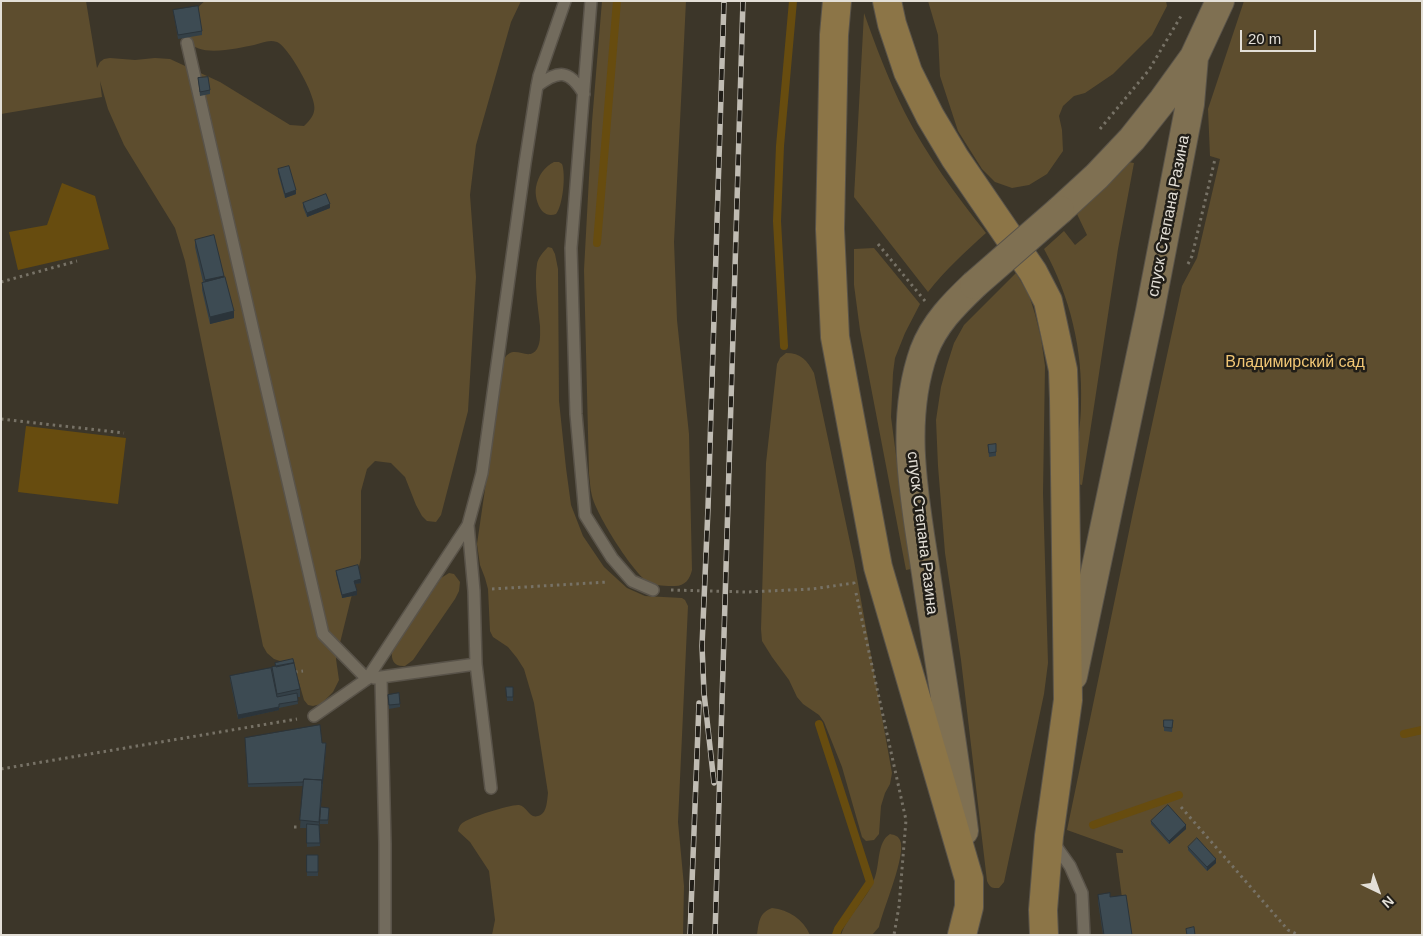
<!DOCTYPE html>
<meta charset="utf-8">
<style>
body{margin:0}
#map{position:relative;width:1423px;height:936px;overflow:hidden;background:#3c3629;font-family:Arial,sans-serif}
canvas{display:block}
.frame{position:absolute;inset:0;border:2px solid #e3dfd7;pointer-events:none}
.north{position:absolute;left:1353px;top:866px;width:50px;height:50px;-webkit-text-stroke:4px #211e18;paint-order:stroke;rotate:138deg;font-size:14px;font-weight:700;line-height:20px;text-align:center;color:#e3dfd7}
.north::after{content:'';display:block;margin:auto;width:18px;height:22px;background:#e3dfd7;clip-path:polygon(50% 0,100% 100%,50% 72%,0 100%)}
.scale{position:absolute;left:1240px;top:30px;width:76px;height:22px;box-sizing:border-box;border:2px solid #e3dfd7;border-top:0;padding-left:6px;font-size:15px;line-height:18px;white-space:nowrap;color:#e3dfd7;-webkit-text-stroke:4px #211e18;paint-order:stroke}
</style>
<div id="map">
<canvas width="1423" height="936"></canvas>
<div class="frame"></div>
<div class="north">N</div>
<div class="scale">20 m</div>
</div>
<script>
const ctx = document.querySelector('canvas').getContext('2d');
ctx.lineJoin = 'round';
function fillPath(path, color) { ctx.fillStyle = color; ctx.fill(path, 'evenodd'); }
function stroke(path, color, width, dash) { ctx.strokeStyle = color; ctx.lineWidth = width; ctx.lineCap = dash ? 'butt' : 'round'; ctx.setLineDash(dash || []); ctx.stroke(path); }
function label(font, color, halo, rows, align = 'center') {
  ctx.font = font + ' Arial,sans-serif'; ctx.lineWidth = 5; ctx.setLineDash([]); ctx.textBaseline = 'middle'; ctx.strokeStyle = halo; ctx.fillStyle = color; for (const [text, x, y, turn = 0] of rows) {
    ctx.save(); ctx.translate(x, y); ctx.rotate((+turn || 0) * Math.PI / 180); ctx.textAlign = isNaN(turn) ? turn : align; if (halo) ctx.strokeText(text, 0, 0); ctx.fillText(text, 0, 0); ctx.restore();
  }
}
fillPath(new Path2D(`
 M 1,1 L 86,1 L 97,68 L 100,62 L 104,59 L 110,58 L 135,60 L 155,58 L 170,59 L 220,82 L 290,125 L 304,126 C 318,113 316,107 309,89 C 305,79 287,46 277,42 C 269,39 262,43 254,45 C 239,48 198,58 189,41 C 185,34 187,29 190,23 C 194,13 196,8 205,1 L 521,1 L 511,22 L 476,145 L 470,195 L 476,277 L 468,411 L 441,515 L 436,522 L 427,521 L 422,516 L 416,505 L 405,477 L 391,463 L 375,461 L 367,469 L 361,491 L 361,558 L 336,659 L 339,680 L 333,692 L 321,704 L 313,706 L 308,705 L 304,700 L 298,679 L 289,666 L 283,662 L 274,659 L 267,653 L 263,646 L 185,261 L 175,228 L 124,145 L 108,109 L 100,81 L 102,97 L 1,114 Z
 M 602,1 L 686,1 L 674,242 L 677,320 L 689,434 L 692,570 C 690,579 685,586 675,586 C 666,586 656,586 648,582 C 633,573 596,514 592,496 C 590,489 590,481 589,474 L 584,270 L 592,122 Z
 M 928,1 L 1166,1 L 1167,6 L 1152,35 L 1113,74 L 1085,93 L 1074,96 L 1063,106 L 1059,116 L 1062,130 L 1063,151 L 1047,174 L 1029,185 L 1012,188 L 995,182 L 982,169 L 958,131 L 940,76 L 938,35 Z
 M 1244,1 L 1422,1 L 1422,935 L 1127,935 L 1116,853 L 1123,853 L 1123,850 L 1067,830 L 1133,512 L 1182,286 L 1197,258 L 1220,159 L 1210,156 L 1208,109 Z
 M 864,13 C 876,47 889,81 905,113 C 927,156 956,195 986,233 C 965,252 945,270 928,292 L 854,197 Z
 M 554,162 L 559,162 L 562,164 C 566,174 563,206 556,214 C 541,220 534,199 536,187 C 538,176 544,167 554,162 Z
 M 1128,162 L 1134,163 L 1118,249 L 1082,485 L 1078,484 C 1077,474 1077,464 1077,454 C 1078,437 1081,421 1081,404 C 1083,350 1070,296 1044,249 L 1064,231 L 1075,245 L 1087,235 L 1077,214 L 1123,170 Z
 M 548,247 L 552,248 L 555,254 L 558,269 L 559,401 L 566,468 L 571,505 L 583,536 L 604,567 L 627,588 L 645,596 L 682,598 L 685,600 L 688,606 L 678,822 L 684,886 L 683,935 L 492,935 L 495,920 L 489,871 L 470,842 L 458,831 C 459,827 460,824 464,822 C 471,817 511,804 519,805 C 527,806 529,819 538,816 C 547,814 547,801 548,793 L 534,703 L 524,669 L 517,658 L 508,647 L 493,637 L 490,631 L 488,589 L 485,578 L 480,565 L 477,544 L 504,359 C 514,342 528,363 537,349 C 541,342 540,333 540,326 C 538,307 534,282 537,264 C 538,258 543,252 548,247 Z
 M 874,248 L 920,304 L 905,333 L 895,358 L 893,373 L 891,417 L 911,569 L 906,570 L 860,330 L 854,285 L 854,249 Z
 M 1016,273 L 1029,295 L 1035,314 L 1041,338 L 1045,366 L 1043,493 L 1048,663 L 1044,694 L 1033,746 L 1004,882 L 999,888 C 992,888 990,888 987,881 L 961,660 L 945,553 L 938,466 L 936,420 L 941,387 L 947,365 L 954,343 L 964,325 Z
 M 786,353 C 801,353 807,360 814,373 L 854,561 L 892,773 L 890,784 L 885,793 L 881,806 L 879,834 L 874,840 L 866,841 L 862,837 L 842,767 L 824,722 L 819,715 L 803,704 L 797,697 L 789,680 L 772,657 L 762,641 L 761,629 L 766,463 L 777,364 L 780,358 Z
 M 449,573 L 454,574 L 460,582 L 459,591 L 455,599 L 413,660 L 405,666 C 394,667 391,660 392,651 L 441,578 Z
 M 890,834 C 895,835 898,836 900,840 C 907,854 883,909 879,927 L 872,935 L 841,935 C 848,914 868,899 875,877 C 880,863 877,842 890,834 Z
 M 772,908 C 789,910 803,919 810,935 L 757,935 C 759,922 759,913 772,908 Z`), '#5d4d2e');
fillPath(new Path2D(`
 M 62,183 L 95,196 L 109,249 L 18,270 L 9,232 L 47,225 Z
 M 26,426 L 126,438 L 118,504 L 18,492 Z`), '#674c0f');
stroke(new Path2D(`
 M 597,243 L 617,1
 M 784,346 L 777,221 L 780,146 L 793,1
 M 819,724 L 870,882 L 838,929 L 836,935
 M 1404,734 L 1422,730
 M 1093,825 L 1179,795`), '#674c0f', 8);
const lane = new Path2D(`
 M 591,1 L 571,248 L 576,414 L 585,515 L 612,558 L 632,581 L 653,590
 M 187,43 L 323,634 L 367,679
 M 537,86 C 558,70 569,69 584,94
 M 468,525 L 474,591 L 476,664 L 491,788
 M 381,677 L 385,844 L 385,935
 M 374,678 L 476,664
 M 314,716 L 367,679 L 468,525 L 482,473 L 525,163 L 537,86 L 539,76 L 565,1
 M 1053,842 L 1070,866 L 1082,893 L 1084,935`);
const secondary = new Path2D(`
 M 1060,210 L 1097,176 L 1132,139 L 1163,100 L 1194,57 L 1220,1
 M 1073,676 L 1150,311 L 1190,104 L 1194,57
 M 964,831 C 954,749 940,668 928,587 C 917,509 897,427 924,351 C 934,324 954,304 974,285`);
const primary = new Path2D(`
 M 837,1 L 834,35 L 830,229 L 835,337 L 878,567 L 969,879 L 969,907 L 962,935
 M 887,1 L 892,24 L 908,72 L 930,116 L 955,158 L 1033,272 L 1048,301 L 1063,370 L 1064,399 L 1068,700 L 1049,836 L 1043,910 L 1044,935`);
stroke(lane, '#595349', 14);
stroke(secondary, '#595349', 30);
stroke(primary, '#595349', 30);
stroke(new Path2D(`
 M 1100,129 L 1149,70 L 1181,16
 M 878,244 L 925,301
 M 1188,264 L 1192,256 L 1215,159
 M 1,282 L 77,261
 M 1,419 L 124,433
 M 492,589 L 608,582
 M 671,590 L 747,592 L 812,589 L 854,583 L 854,587
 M 856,593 L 906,820 L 899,906 L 894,935
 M 295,672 L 303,671
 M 1,769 L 297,719
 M 1181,807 L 1288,930 L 1299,935
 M 294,827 L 299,827`), '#777266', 3, [2.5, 4]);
stroke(lane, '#726b5d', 11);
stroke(secondary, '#7f7052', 28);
stroke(primary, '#8c7547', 28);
const rail = new Path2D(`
 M 714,783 L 704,693 L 702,646 L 708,508 L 724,1
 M 690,935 L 699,703
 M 715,935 L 743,1`);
stroke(rail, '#c0bcb3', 5.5);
stroke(rail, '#211e18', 4, [11]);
const secondaryBridge = new Path2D(`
 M 974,285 L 1060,210`);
stroke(secondaryBridge, '#595349', 30, []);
stroke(secondaryBridge, '#7f7052', 28);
fillPath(new Path2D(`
 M 173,10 L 202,31 L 202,35 L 178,39 Z
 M 198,78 L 210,90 L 210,94 L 200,96 Z
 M 278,169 L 296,194 L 285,198 L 278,173 Z
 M 303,203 L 330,208 L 307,217 L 303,207 Z
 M 195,240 L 234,318 L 210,324 L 202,290 L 202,283 L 203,282 L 195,247 Z
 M 988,445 L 996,452 L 996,456 L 989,457 Z
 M 336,571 L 361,583 L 355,584 L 357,595 L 342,598 L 336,574 Z
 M 275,663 L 300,689 L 300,697 L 297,697 L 298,704 L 279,708 L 279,710 L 238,719 L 230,680 L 230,676 L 275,667 Z
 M 506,687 L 513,687 L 513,701 L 507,701 Z
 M 388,695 L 400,704 L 400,707 L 389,709 Z
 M 1164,720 L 1173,720 L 1172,732 L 1164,731 Z
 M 245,738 L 322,743 L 326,747 L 319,828 L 320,846 L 307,847 L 307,828 L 300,828 L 303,786 L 248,787 Z
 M 329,808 L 328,824 L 320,824 L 320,820 Z
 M 1151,821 L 1186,829 L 1169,844 L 1151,824 Z
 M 1188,847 L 1216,863 L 1207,871 L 1188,850 Z
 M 307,855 L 318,855 L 318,876 L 307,876 Z
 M 1098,895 L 1110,897 L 1132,935 L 1103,935 L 1098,902 Z`), '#344047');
fillPath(new Path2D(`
 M 296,190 L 296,194 L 285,198 L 285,194 Z
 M 330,204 L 330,208 L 307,217 L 307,213 Z
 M 224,276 L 224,283 L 205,288 L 205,280 Z
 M 234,311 L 234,318 L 210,324 L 210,317 Z
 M 361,579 L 361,583 L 354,584 L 354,581 Z
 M 357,591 L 357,595 L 342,598 L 342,595 Z
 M 279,707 L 279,710 L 238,719 L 238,715 Z
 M 326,747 L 319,829 L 319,822 Z
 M 1186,825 L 1186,829 L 1169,844 L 1169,841 Z
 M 1216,859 L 1216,863 L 1207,871 L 1207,867 Z`), '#2b343a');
const building = new Path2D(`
 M 198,6 L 202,31 L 178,35 L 173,10 Z
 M 208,77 L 210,90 L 200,92 L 198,78 Z
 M 289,166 L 296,190 L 285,194 L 278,169 Z
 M 326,194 L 330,204 L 307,213 L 303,203 Z
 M 214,235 L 224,276 L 205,280 L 195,240 Z
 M 225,277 L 234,311 L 210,317 L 202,283 Z
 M 996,444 L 996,452 L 989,453 L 988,445 Z
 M 358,565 L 361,579 L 354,581 L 357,591 L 342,595 L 336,571 Z
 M 293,659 L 294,663 L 276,667 L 275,663 Z
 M 294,663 L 300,689 L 277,694 L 272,667 Z
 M 271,668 L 277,697 L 297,693 L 298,701 L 279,704 L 279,707 L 238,715 L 230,676 Z
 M 506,687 L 513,687 L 513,697 L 507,697 Z
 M 399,693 L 400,704 L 389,705 L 388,695 Z
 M 1164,720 L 1173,720 L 1172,728 L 1164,727 Z
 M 320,725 L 322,743 L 326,743 L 322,784 L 322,780 L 304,779 L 303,782 L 248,784 L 245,738 Z
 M 304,779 L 322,780 L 319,822 L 300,820 Z
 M 1168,805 L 1186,825 L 1169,841 L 1151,821 Z
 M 321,807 L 329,808 L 328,820 L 320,820 Z
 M 307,824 L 319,825 L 320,843 L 307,843 Z
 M 1197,838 L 1216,859 L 1207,867 L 1188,847 Z
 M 307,855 L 318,855 L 318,872 L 307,872 Z
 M 1110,893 L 1110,897 L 1126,895 L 1132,935 L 1104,935 L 1098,895 Z
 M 1194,927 L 1195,935 L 1187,935 L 1186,929 Z`);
fillPath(building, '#3d4b53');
stroke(building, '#2b343a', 1);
label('16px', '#e3dfd7', '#211e18', [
 ["спуск Степана Разина",1169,216,-79],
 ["спуск Степана Разина",922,533,83]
]);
label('16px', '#f2c775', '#211e18', [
 ["Владимирский сад",1295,363]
]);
</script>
